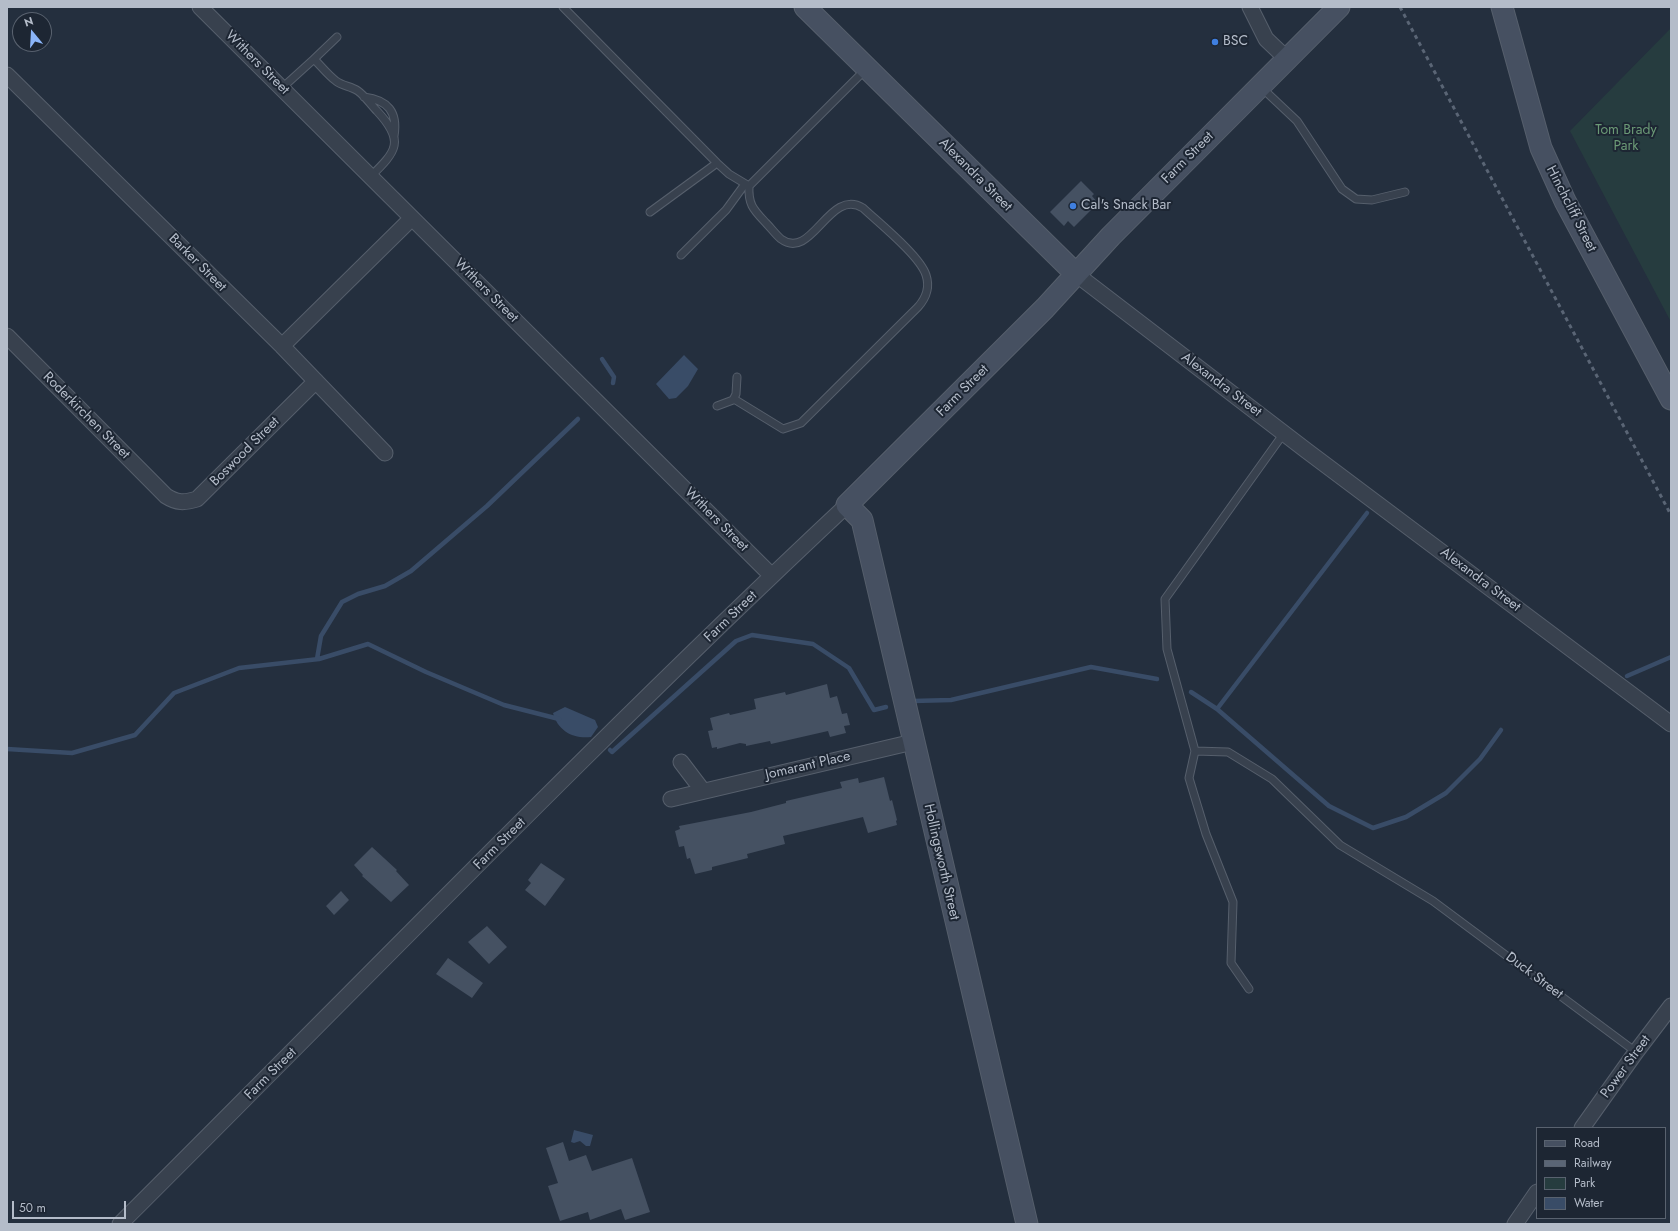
<!DOCTYPE html>
<style>
body{margin:0}
#map{position:relative;width:1678px;height:1231px;overflow:hidden;background:#242f3e;font-family:Jost,sans-serif}
canvas{display:block}
.frame{position:absolute;inset:0;border:8px solid #b4bcc9;pointer-events:none}
.legend{position:absolute;left:1536px;top:1127px;width:130px;height:92px;box-sizing:border-box;background:#1d2633;border:1px solid #59626f;margin:0;padding:5px 7px;list-style:none;font-size:12px;color:#b4bcc9}
.legend li{display:flex;align-items:center;gap:8px;height:20px}
.legend b{width:20px;border:1px solid #59626f}
.north{position:absolute;left:12px;top:12px;width:40px;height:40px;box-sizing:border-box;background:#1d2633;border:1px solid #59626f;border-radius:50%;rotate:342deg;font-size:11px;font-weight:700;line-height:16px;text-align:center;color:#b4bcc9}
.north::after{content:'';display:block;margin:auto;width:14px;height:18px;background:#8ab4f8;clip-path:polygon(50% 0,100% 100%,50% 72%,0 100%)}
.scale{position:absolute;left:12px;top:1201px;width:114px;height:18px;box-sizing:border-box;border:2px solid #b4bcc9;border-top:0;padding-left:5px;font-size:12px;line-height:14px;white-space:nowrap;color:#b4bcc9;-webkit-text-stroke:3px #1d2633;paint-order:stroke}
</style>
<div id="map">
<canvas width="1678" height="1231"></canvas>
<div class="frame"></div>
<ul class="legend">
<li><b style="height:5px;background:#465061"></b>Road</li>
<li><b style="height:5px;background:#5a6575"></b>Railway</li>
<li><b style="height:11px;background:#263c3f"></b>Park</li>
<li><b style="height:11px;background:#394c67"></b>Water</li>
</ul>
<div class="north">N</div>
<div class="scale">50 m</div>
</div>
<script>
const ctx = document.querySelector('canvas').getContext('2d');
ctx.lineJoin = 'round';
function fillPath(path, color) { ctx.fillStyle = color; ctx.fill(path, 'evenodd'); }
function stroke(path, color, width, dash) { ctx.strokeStyle = color; ctx.lineWidth = width; ctx.lineCap = dash ? 'butt' : 'round'; ctx.setLineDash(dash || []); ctx.stroke(path); }
function label(font, color, halo, rows, align = 'center') {
  ctx.font = font + ' Jost,sans-serif'; ctx.lineWidth = 4; ctx.setLineDash([]); ctx.textBaseline = 'middle'; ctx.strokeStyle = halo; ctx.fillStyle = color; for (const [text, x, y, turn = 0] of rows) {
    ctx.save(); ctx.translate(x, y); ctx.rotate((+turn || 0) * Math.PI / 180); ctx.textAlign = isNaN(turn) ? turn : align; if (halo) ctx.strokeText(text, 0, 0); ctx.fillText(text, 0, 0); ctx.restore();
  }
}
fillPath(new Path2D(`
 M 1671,28 L 1671,322 L 1570,131 Z`), '#263c3f');
fillPath(new Path2D(`
 M 684,355 L 698,369 L 688,386 L 676,398 L 669,399 L 656,384 Z
 M 565,707 L 595,720 L 598,727 L 591,737 C 573,739 558,731 553,713 Z
 M 574,1130 L 593,1135 L 590,1146 L 586,1146 L 580,1141 L 574,1143 L 571,1142 Z`), '#394c67');
stroke(new Path2D(`
 M 602,359 L 614,377 L 613,383
 M 317,659 L 321,636 L 342,602 L 358,594 L 385,586 L 411,571 L 487,506 L 578,419
 M 1627,676 L 1671,657
 M 1191,692 L 1217,709 L 1329,806 L 1373,828 L 1406,817 L 1446,793 L 1480,759 L 1501,730
 M 913,701 L 951,700 L 1091,667 L 1157,679
 M 1217,709 L 1367,513
 M 7,749 L 72,753 L 135,735 L 174,693 L 239,668 L 319,659 L 368,644 L 426,672 L 504,705 L 559,719
 M 610,750 L 612,752 L 736,641 L 752,635 L 813,644 L 849,668 L 874,710 L 886,707`), '#394c67', 4.5);
fillPath(new Path2D(`
 M 1081,181 L 1094,194 L 1092,196 L 1098,203 L 1074,227 L 1068,221 L 1064,226 L 1050,212 Z
 M 827,684 L 830,698 L 837,696 L 842,714 L 847,713 L 850,725 L 844,726 L 846,733 L 830,737 L 828,731 L 771,744 L 770,741 L 746,746 L 746,744 L 740,743 L 717,749 L 717,747 L 712,748 L 708,731 L 713,730 L 710,718 L 729,713 L 730,715 L 756,709 L 754,699 L 785,692 L 786,695 Z
 M 884,777 L 890,801 L 892,800 L 897,820 L 896,821 L 897,825 L 868,833 L 863,817 L 813,829 L 783,836 L 785,844 L 747,854 L 748,858 L 712,867 L 712,870 L 695,874 L 690,858 L 687,859 L 684,846 L 679,847 L 675,831 L 680,829 L 679,826 L 751,812 L 786,803 L 786,801 L 842,788 L 840,782 L 858,778 L 859,783 Z
 M 372,847 L 397,870 L 396,871 L 409,885 L 391,902 L 362,876 L 363,875 L 354,865 Z
 M 541,863 L 565,879 L 545,906 L 525,890 L 531,883 L 528,880 Z
 M 341,891 L 349,900 L 334,915 L 326,906 Z
 M 487,926 L 507,947 L 489,964 L 468,942 Z
 M 448,958 L 483,983 L 472,998 L 436,974 Z
 M 563,1142 L 569,1161 L 586,1155 L 592,1171 L 632,1158 L 650,1212 L 625,1220 L 621,1209 L 590,1220 L 588,1212 L 560,1221 L 548,1186 L 558,1183 L 546,1148 Z`), '#455162');
const lane = new Path2D(`
 M 563,7 L 717,163 L 729,174 L 749,186 L 865,70
 M 314,59 L 337,37
 M 282,88 L 314,59 C 321,66 328,75 336,81 C 342,86 351,86 358,91 C 365,96 371,105 377,111 C 405,141 397,151 370,177
 M 1262,88 L 1297,121 L 1342,189 L 1356,199 L 1372,200 L 1405,192
 M 364,97 C 388,100 398,112 394,136
 M 650,212 L 717,163
 M 681,255 L 726,210 L 745,184
 M 734,399 L 783,429 L 801,423 L 918,307 C 926,298 930,287 926,275 C 920,256 879,223 863,208 C 829,187 812,262 781,239 C 776,235 771,228 766,223 C 754,210 748,205 749,186
 M 717,406 L 733,400 L 736,394 L 737,377
 M 1195,751 L 1228,752 L 1272,779 L 1340,845 L 1433,901 L 1636,1052
 M 1249,989 L 1231,963 L 1233,902 L 1206,834 L 1189,778 L 1195,751 L 1167,649 L 1165,599 L 1284,433`);
const street = new Path2D(`
 M 200,7 L 772,576
 M 1250,7 L 1266,39 L 1287,59
 M 7,75 L 282,346 L 385,453
 M 1076,274 L 1307,451 L 1671,724
 M 7,336 L 166,496 C 177,503 184,503 197,499 L 316,381
 M 282,346 L 412,218
 M 681,762 L 703,791
 M 671,799 L 913,742
 M 1582,1128 L 1636,1052 L 1671,1006
 M 120,1224 C 361,984 598,738 847,505
 M 1515,1224 L 1537,1192`);
const secondary = new Path2D(`
 M 805,7 L 1076,274
 M 1502,7 L 1541,148 L 1565,201 L 1671,399
 M 1027,1224 L 862,520 L 847,505 L 1045,308 L 1111,236 L 1339,7`);
stroke(lane, '#565f6c', 9);
stroke(street, '#565f6c', 17);
stroke(secondary, '#565f6c', 23);
stroke(lane, '#38414e', 7);
stroke(street, '#38414e', 15);
stroke(secondary, '#465061', 21);
stroke(new Path2D(`
 M 1400,7 L 1671,515`), '#5a6575', 3, [4, 4]);
for (const [x, y, r, color] of [
 [1215,42,4,"#3f7fe0"],
 [1073,206,4,"#3f7fe0"]
]) { const dot = new Path2D(); dot.arc(x, y, r, 0, 2 * Math.PI); ctx.fillStyle = color; ctx.fill(dot); stroke(dot, '#1d2633', 1.5); }
label('14px', '#b4bcc9', '#1d2633', [
 ["BSC",1223,42],
 ["Cal's Snack Bar",1081,206]
], 'left');
label('14px', '#b4bcc9', '#1d2633', [
 ["Withers Street",257,63,45],
 ["Farm Street",1188,158,-45],
 ["Alexandra Street",975,175,45],
 ["Hinchcliff Street",1571,209,63],
 ["Barker Street",197,263,45],
 ["Withers Street",486,291,45],
 ["Alexandra Street",1221,385,37],
 ["Farm Street",963,391,-45],
 ["Roderkirchen Street",86,416,45],
 ["Boswood Street",245,452,-45],
 ["Withers Street",716,520,45],
 ["Alexandra Street",1480,580,37],
 ["Farm Street",731,617,-44],
 ["Jomarant Place",808,766,-13],
 ["Farm Street",500,844,-45],
 ["Hollingsworth Street",941,862,77],
 ["Duck Street",1534,976,37],
 ["Power Street",1626,1067,-54],
 ["Farm Street",271,1074,-45]
]);
label('14px', '#6b9a76', '#1d2633', [
 ["Tom Brady",1626,131],
 ["Park",1626,147]
]);
</script>
